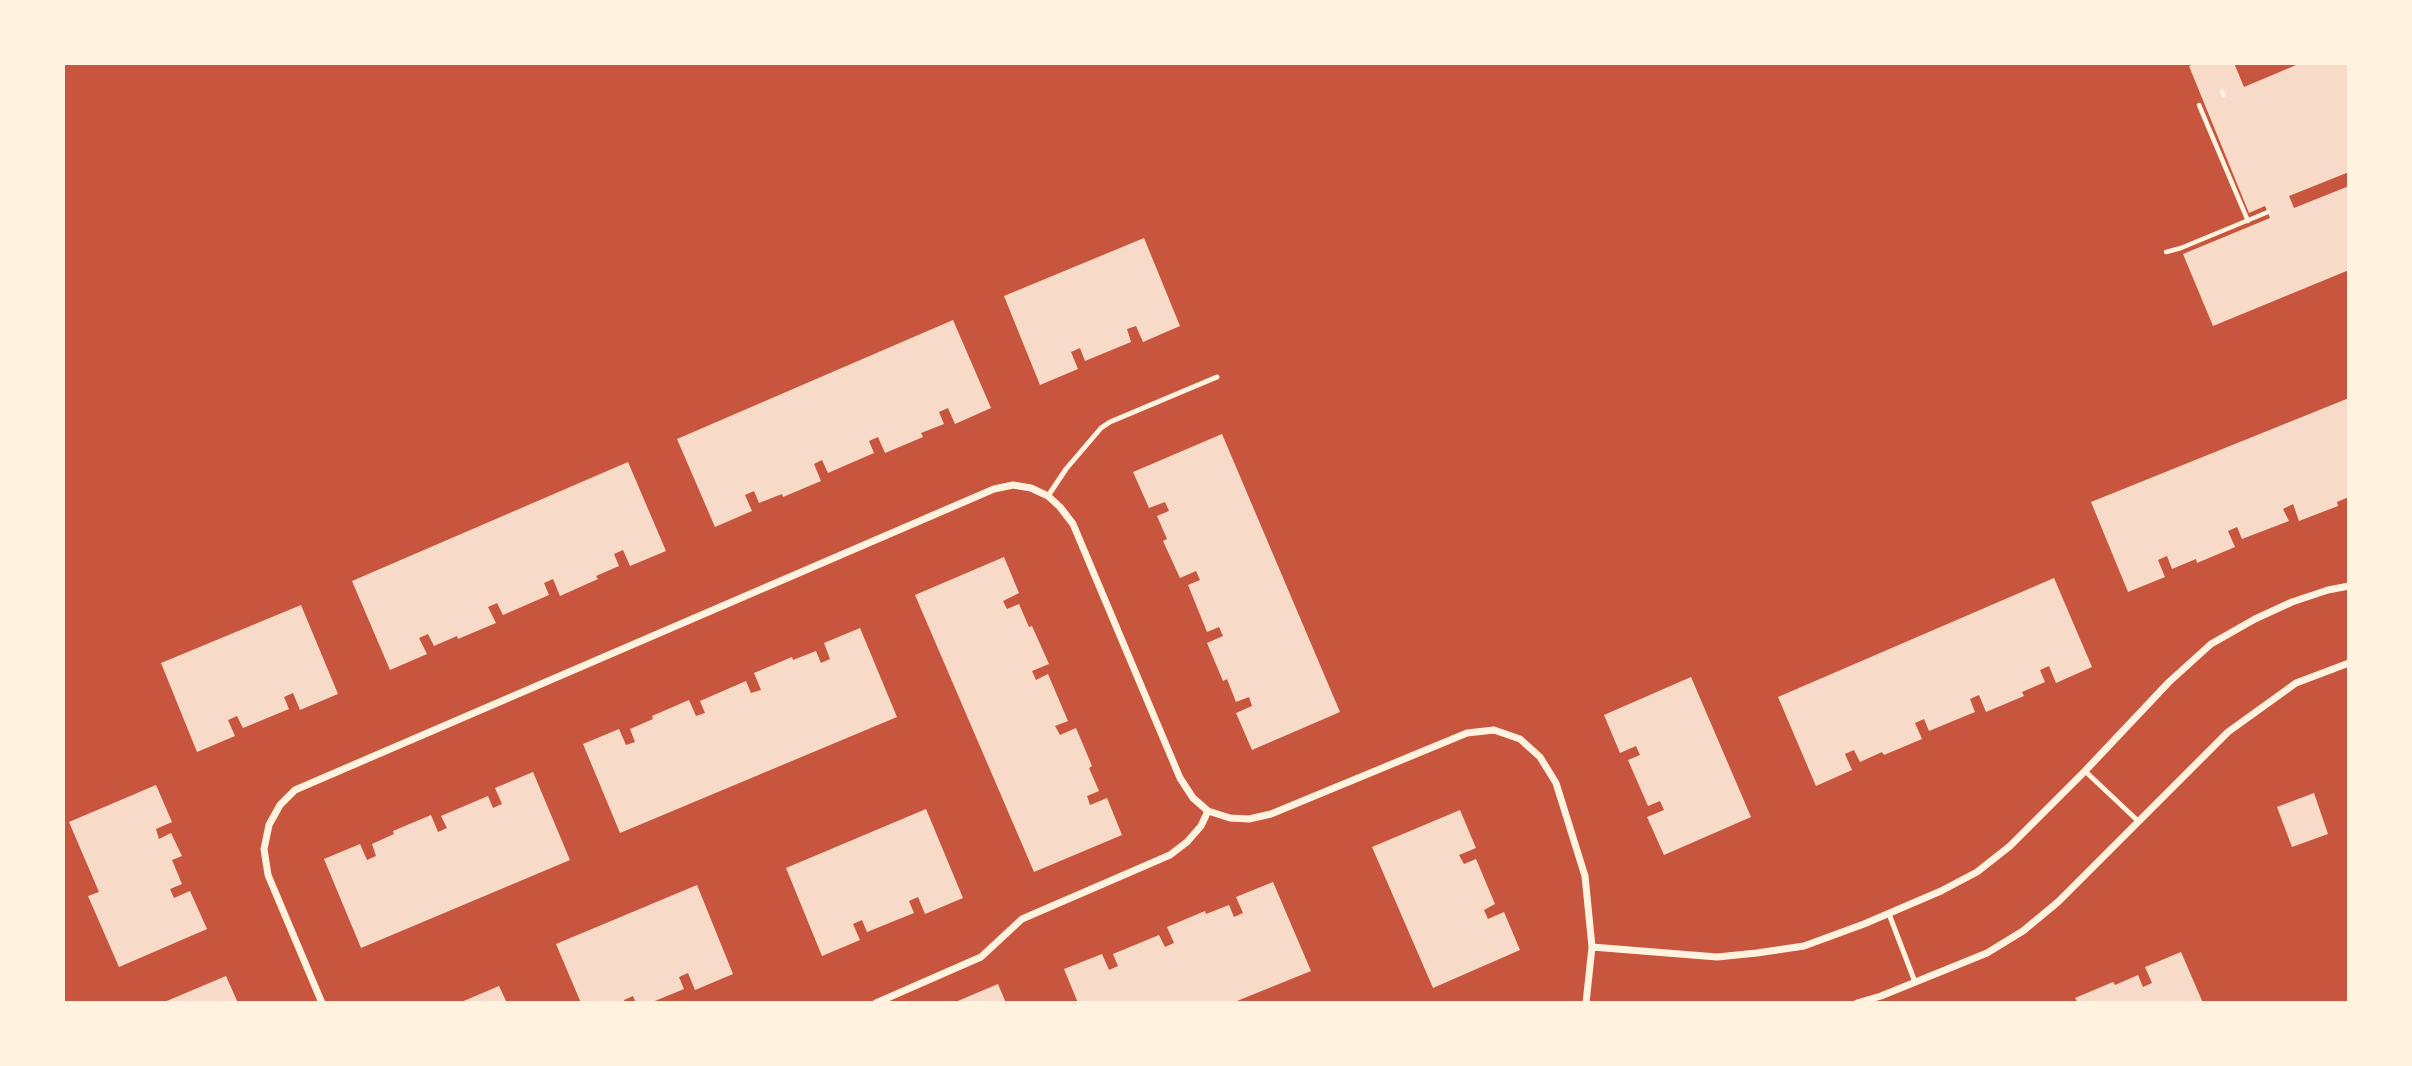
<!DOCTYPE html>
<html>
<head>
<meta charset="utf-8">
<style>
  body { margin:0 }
  #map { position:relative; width:2412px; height:1066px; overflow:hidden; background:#c8553d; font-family:Roboto,sans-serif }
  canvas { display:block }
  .frame { position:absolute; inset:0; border:65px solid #fff3e0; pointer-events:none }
</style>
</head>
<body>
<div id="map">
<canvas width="2412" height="1066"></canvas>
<div class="frame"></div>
</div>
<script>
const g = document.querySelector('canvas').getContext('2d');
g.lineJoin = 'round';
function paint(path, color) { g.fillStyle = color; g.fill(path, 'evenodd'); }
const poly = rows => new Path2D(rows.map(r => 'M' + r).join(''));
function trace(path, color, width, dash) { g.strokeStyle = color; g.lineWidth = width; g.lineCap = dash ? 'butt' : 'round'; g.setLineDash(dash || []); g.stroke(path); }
const building = poly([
  [2197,63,2234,63,2244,87,2301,63,2349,63,2349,172,2289,196,2294,208,2349,186,2349,270,2213,326,2183,254,2270,218,2265,206,2249,213,2189,66],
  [1144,238,1180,326,1143,342,1136,326,1127,329,1131,342,1085,361,1080,348,1071,352,1078,369,1040,385,1004,296],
  [953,320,991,408,955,424,948,408,939,412,944,424,921,433,923,437,885,453,878,437,869,441,874,453,828,473,822,460,814,464,821,481,783,497,782,494,759,503,754,491,745,495,752,511,715,527,677,439],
  [2349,398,2349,497,2337,502,2338,506,2299,521,2293,504,2283,509,2289,521,2242,539,2237,527,2228,531,2235,547,2197,563,2196,559,2172,569,2167,556,2158,560,2165,577,2128,592,2091,502],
  [1222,434,1340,712,1252,750,1236,713,1252,706,1249,697,1236,702,1227,679,1223,681,1207,643,1223,636,1219,627,1207,632,1188,585,1200,580,1196,571,1180,578,1163,541,1167,539,1157,516,1169,511,1165,502,1149,508,1133,472],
  [628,462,666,551,630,566,623,550,614,554,619,566,596,576,598,579,560,596,553,579,544,583,549,595,503,615,497,603,488,607,496,623,458,639,457,636,434,646,428,634,419,638,427,654,390,670,352,581],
  [1004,557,1019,593,1003,601,1007,609,1019,604,1029,627,1032,626,1049,664,1032,671,1036,680,1048,674,1068,721,1055,726,1060,735,1076,728,1092,766,1089,768,1099,791,1087,796,1090,805,1107,798,1122,835,1034,872,915,595],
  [2054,578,2092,667,2056,683,2049,666,2040,670,2045,682,2022,692,2024,696,1986,712,1979,695,1970,699,1975,712,1929,731,1924,719,1915,723,1922,739,1884,755,1882,752,1860,762,1854,750,1845,754,1852,770,1816,786,1778,697],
  [301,605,338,694,300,710,293,693,284,697,289,709,243,728,237,716,228,720,235,736,197,752,161,663],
  [860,628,897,717,620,833,583,744,619,729,626,745,635,742,630,729,653,719,652,716,689,700,696,716,705,713,700,701,746,681,751,693,761,690,754,673,792,657,793,660,816,651,821,663,830,659,824,643],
  [1691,677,1751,817,1664,855,1647,817,1664,810,1660,801,1648,806,1628,760,1640,755,1636,746,1620,753,1604,715],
  [533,772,570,860,361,948,324,859,360,844,367,860,376,856,372,844,394,834,393,831,431,815,438,832,447,828,441,816,488,796,493,808,502,804,495,788],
  [156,785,172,822,156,829,159,839,171,833,182,856,172,860,182,884,170,889,174,898,190,891,207,929,119,967,88,896,99,892,69,822],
  [2314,793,2328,834,2292,847,2277,807],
  [926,809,963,898,925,914,918,897,909,901,914,913,867,932,862,920,853,924,860,940,822,956,786,868],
  [1460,810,1476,848,1459,855,1464,864,1476,859,1495,904,1484,910,1488,919,1504,912,1520,950,1433,988,1372,847],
  [1273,882,1311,971,1232,1003,1078,1003,1064,969,1102,954,1109,970,1118,966,1113,954,1159,935,1165,947,1174,943,1167,927,1205,911,1206,914,1229,905,1234,917,1243,913,1236,897],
  [697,885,733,974,695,990,688,973,679,977,684,989,650,1003,636,1003,633,996,624,1000,625,1003,581,1003,556,944],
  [2181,952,2203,1003,2078,1003,2075,998,2113,982,2115,985,2138,975,2143,987,2152,983,2145,967],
  [226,976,238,1003,162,1003],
  [998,984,1006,1003,953,1003],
  [499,986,507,1003,459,1003]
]);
const path = poly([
  [2222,91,2224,95],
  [2199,105,2248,221],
  [2166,252,2181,248,2268,212]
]);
const service = poly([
  [1048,496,1066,469,1101,428,1110,422,1217,377],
  [2085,771,2138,821],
  [1889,914,1915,982]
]);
const minor = poly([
  [1592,947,1717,957,1757,953,1804,946,1864,924,1941,891,1977,872,2010,846,2085,771,2169,682,2211,644,2255,619,2292,602,2328,590,2349,586],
  [322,1003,268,875,264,849,269,825,280,805,295,790,994,489,1013,485,1031,488,1048,496,1060,507,1073,524,1180,778,1193,798,1208,811,1230,818,1249,819,1271,814,1467,733,1494,730,1520,739,1540,757,1556,783,1585,876,1592,947,1586,1003],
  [876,1003,981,957,1022,919,1170,855,1187,842,1201,826,1208,811],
  [1857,1003,1881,996,1987,953,2023,931,2058,902,2228,732,2296,683,2349,663]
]);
paint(building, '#f7dbc8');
trace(path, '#fff3e0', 4.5);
trace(service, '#fff3e0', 5);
trace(minor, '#fff3e0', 7);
</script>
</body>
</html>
